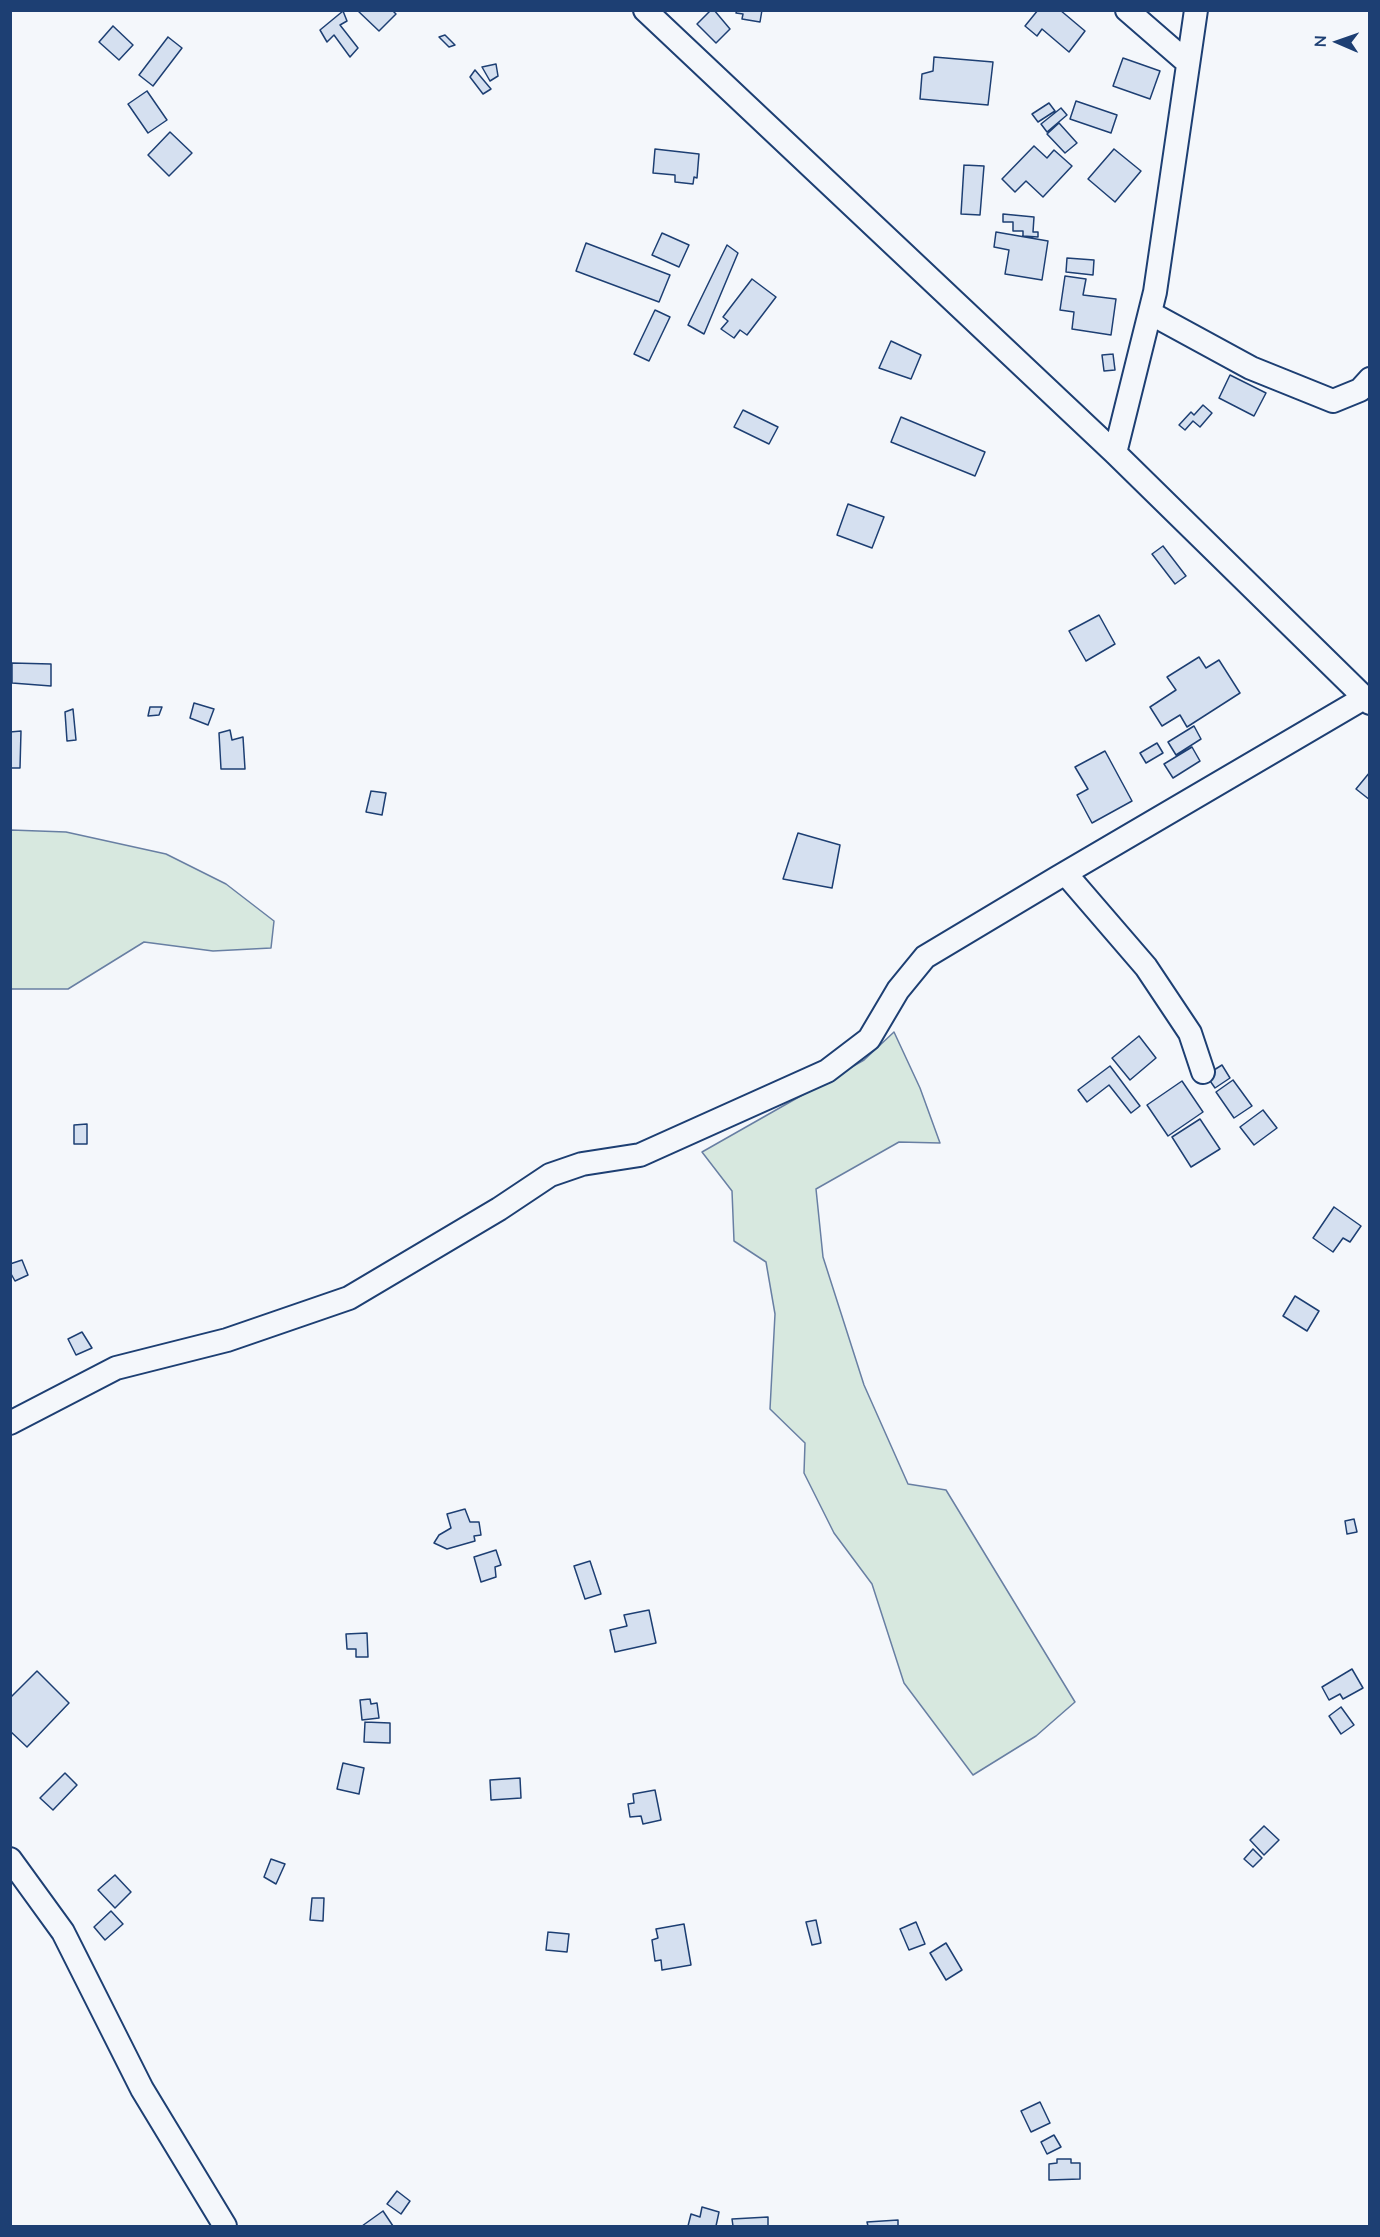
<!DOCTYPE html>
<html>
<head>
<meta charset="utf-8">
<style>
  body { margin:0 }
  #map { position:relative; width:1380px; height:2237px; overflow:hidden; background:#f4f7fb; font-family:Mulish,sans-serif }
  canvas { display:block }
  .frame { position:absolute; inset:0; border:12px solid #1d3f73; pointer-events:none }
  .north { position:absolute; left:1308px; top:12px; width:60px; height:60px; -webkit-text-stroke:4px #f4f7fb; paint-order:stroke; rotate:272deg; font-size:16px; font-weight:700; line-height:24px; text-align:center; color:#1d3f73 }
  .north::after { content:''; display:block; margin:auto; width:21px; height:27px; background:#1d3f73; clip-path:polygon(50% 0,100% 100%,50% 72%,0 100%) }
</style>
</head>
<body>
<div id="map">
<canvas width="1380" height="2237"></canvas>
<div class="frame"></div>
<div class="north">N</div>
</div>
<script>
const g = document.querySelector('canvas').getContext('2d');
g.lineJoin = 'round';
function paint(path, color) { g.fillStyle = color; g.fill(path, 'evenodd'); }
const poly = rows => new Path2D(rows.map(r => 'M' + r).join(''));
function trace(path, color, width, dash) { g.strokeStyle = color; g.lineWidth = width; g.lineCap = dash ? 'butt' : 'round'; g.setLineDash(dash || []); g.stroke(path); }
const green = poly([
  [11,830,66,832,166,854,226,884,274,921,271,948,213,951,144,942,68,989,11,989,11,830],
  [894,1032,920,1088,940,1143,899,1142,816,1189,823,1257,864,1385,908,1484,946,1490,1075,1702,1036,1736,973,1775,904,1683,872,1584,834,1533,804,1473,805,1443,770,1409,775,1314,766,1262,734,1241,732,1191,702,1152,864,1060,894,1032]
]);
const building = poly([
  [357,10,392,10,396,14,379,31,357,10],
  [711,10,714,10,730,29,716,43,697,24,711,10],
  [737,10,762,10,760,22,742,19,743,14,736,13,737,10],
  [1038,10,1060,10,1085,31,1069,52,1042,29,1037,36,1025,26,1038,10],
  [343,11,347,21,340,25,358,48,350,57,334,35,327,42,320,30,343,11],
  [113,26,133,45,119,60,99,42,113,26],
  [445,35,455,45,449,47,439,37,445,35],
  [168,37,182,48,153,86,139,75,168,37],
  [934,57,993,62,988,105,920,99,922,74,933,71,934,57],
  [1123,58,1160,71,1150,99,1113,86,1123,58],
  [496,64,498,76,490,81,482,67,496,64],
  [475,70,491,89,483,94,470,77,475,70],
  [147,91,167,120,148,133,128,104,147,91],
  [1076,101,1117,115,1111,133,1070,119,1076,101],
  [1049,103,1055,111,1038,122,1032,114,1049,103],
  [1061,108,1067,115,1047,132,1041,124,1061,108],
  [1059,123,1077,143,1065,153,1047,134,1059,123],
  [170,132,192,153,169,176,148,155,170,132],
  [1034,146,1047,158,1054,150,1072,166,1043,197,1026,181,1015,192,1002,179,1034,146],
  [655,149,699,154,697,178,694,177,693,184,675,182,675,175,653,173,655,149],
  [1114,149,1141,171,1115,202,1088,179,1114,149],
  [964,165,984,166,980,215,961,214,964,165],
  [1003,214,1034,217,1033,232,1038,232,1038,237,1023,236,1023,231,1013,231,1013,222,1003,222,1003,214],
  [996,232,1048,241,1042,280,1005,274,1009,250,994,247,996,232],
  [662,233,689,245,679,267,652,255,662,233],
  [586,243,670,275,659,302,576,271,586,243],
  [727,245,738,253,704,334,688,325,727,245],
  [1067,258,1094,260,1093,275,1066,272,1067,258],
  [1065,276,1086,279,1083,295,1116,299,1111,335,1072,329,1074,312,1060,310,1065,276],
  [752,279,776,297,747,335,740,330,734,338,721,329,728,321,723,317,752,279],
  [655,310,670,317,649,361,634,354,655,310],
  [891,341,921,355,911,379,879,368,891,341],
  [1113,354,1115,370,1104,371,1102,355,1113,354],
  [1230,375,1266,393,1254,416,1219,398,1230,375],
  [1203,405,1212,413,1200,427,1193,421,1185,430,1179,425,1191,412,1194,415,1203,405],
  [743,410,778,427,769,444,734,427,743,410],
  [901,417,985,452,975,476,891,442,901,417],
  [848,504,884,517,872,548,837,535,848,504],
  [1163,546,1186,576,1175,584,1152,554,1163,546],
  [1099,615,1115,644,1086,661,1069,631,1099,615],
  [1199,657,1206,668,1219,660,1240,693,1187,727,1180,715,1162,726,1150,707,1176,690,1167,677,1199,657],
  [12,663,51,664,51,686,12,683,12,663],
  [194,703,214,709,208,725,190,718,194,703],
  [150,707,162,707,159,715,148,716,150,707],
  [73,709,76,740,67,741,65,712,73,709],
  [1194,726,1201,739,1176,755,1168,742,1194,726],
  [230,730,232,740,243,737,245,769,221,769,219,733,230,730],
  [21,731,20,768,10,768,10,732,21,731],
  [1157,743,1163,753,1146,763,1140,753,1157,743],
  [1192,747,1200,761,1173,778,1164,764,1192,747],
  [1105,751,1132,801,1092,823,1077,795,1088,789,1075,767,1105,751],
  [1370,772,1370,800,1356,789,1370,772],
  [371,791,386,793,382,815,366,812,371,791],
  [798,833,840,845,832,888,783,879,798,833],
  [1139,1036,1156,1058,1130,1080,1112,1058,1139,1036],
  [1222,1065,1230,1078,1215,1088,1206,1075,1222,1065],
  [1110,1066,1140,1106,1131,1113,1109,1085,1087,1102,1078,1090,1110,1066],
  [1233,1080,1252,1106,1234,1118,1216,1092,1233,1080],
  [1182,1081,1203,1112,1168,1136,1147,1105,1182,1081],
  [1263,1110,1277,1128,1254,1145,1240,1127,1263,1110],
  [1200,1119,1220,1149,1191,1167,1172,1137,1200,1119],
  [87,1124,87,1144,74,1144,74,1125,87,1124],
  [1334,1207,1361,1226,1350,1242,1343,1238,1333,1252,1313,1238,1334,1207],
  [22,1260,28,1275,15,1281,10,1272,10,1264,22,1260],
  [1295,1296,1319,1311,1307,1331,1283,1316,1295,1296],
  [82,1332,92,1348,76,1355,68,1339,82,1332],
  [465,1509,470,1522,479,1522,481,1535,474,1536,475,1541,447,1549,434,1543,439,1535,451,1528,447,1514,465,1509],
  [1354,1519,1357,1532,1347,1534,1345,1521,1354,1519],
  [496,1550,501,1565,495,1567,496,1577,481,1582,474,1557,496,1550],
  [590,1561,601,1594,585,1599,574,1566,590,1561],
  [649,1610,656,1643,615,1652,610,1630,627,1626,624,1615,649,1610],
  [367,1633,368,1657,356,1657,356,1649,347,1649,346,1634,367,1633],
  [1352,1669,1363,1688,1343,1699,1340,1694,1329,1700,1322,1687,1352,1669],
  [37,1671,69,1703,27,1747,10,1731,10,1698,37,1671],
  [370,1699,371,1704,377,1703,379,1718,362,1720,360,1700,370,1699],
  [1341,1707,1354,1725,1341,1734,1329,1716,1341,1707],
  [365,1722,390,1723,390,1743,364,1742,365,1722],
  [343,1763,364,1768,359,1794,337,1789,343,1763],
  [65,1773,77,1785,53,1810,40,1798,65,1773],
  [520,1778,521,1798,491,1800,490,1780,520,1778],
  [655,1790,661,1820,643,1824,641,1816,630,1817,628,1804,634,1803,633,1794,655,1790],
  [1264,1826,1279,1840,1264,1855,1250,1840,1264,1826],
  [1253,1849,1262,1858,1253,1867,1244,1859,1253,1849],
  [271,1859,285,1864,276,1884,264,1877,271,1859],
  [115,1875,131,1892,115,1908,98,1890,115,1875],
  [312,1898,324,1898,323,1921,310,1920,312,1898],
  [111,1911,123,1924,105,1940,94,1927,111,1911],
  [816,1920,821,1943,812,1945,806,1922,816,1920],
  [916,1922,925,1944,909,1950,900,1929,916,1922],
  [684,1924,691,1965,662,1970,661,1960,655,1961,652,1940,658,1938,656,1929,684,1924],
  [548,1932,569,1934,567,1952,546,1950,548,1932],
  [946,1943,962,1970,946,1980,930,1953,946,1943],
  [1040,2102,1050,2123,1031,2132,1021,2111,1040,2102],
  [1054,2135,1061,2147,1047,2154,1041,2142,1054,2135],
  [1057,2159,1071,2159,1071,2163,1080,2163,1080,2179,1049,2180,1049,2164,1057,2163,1057,2159],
  [397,2191,410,2201,401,2214,387,2204,397,2191],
  [702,2207,719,2212,716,2226,688,2226,691,2214,700,2217,702,2207],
  [383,2211,393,2226,362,2226,383,2211],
  [768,2217,768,2226,733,2226,732,2219,768,2217],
  [898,2220,898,2226,868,2226,867,2222,898,2220]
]);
const minor = poly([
  [645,10,1115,453,1370,703],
  [1127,10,1188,63],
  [1150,313,1251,368,1333,401,1360,390,1370,379],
  [1115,453,1155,292,1196,10],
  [1065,873,1146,967,1190,1033,1203,1072],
  [10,1423,116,1368,227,1340,349,1298,499,1209,550,1175,582,1164,640,1155,827,1071,869,1039,898,990,925,957,1057,878,1364,698],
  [10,1859,63,1932,142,2089,225,2226]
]);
paint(green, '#d7e8df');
trace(green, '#687fa3', 1.5);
paint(building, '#d5e0f0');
trace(building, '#1d3f73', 1.5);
trace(minor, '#1d3f73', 26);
trace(minor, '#f4f7fb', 22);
</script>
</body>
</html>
